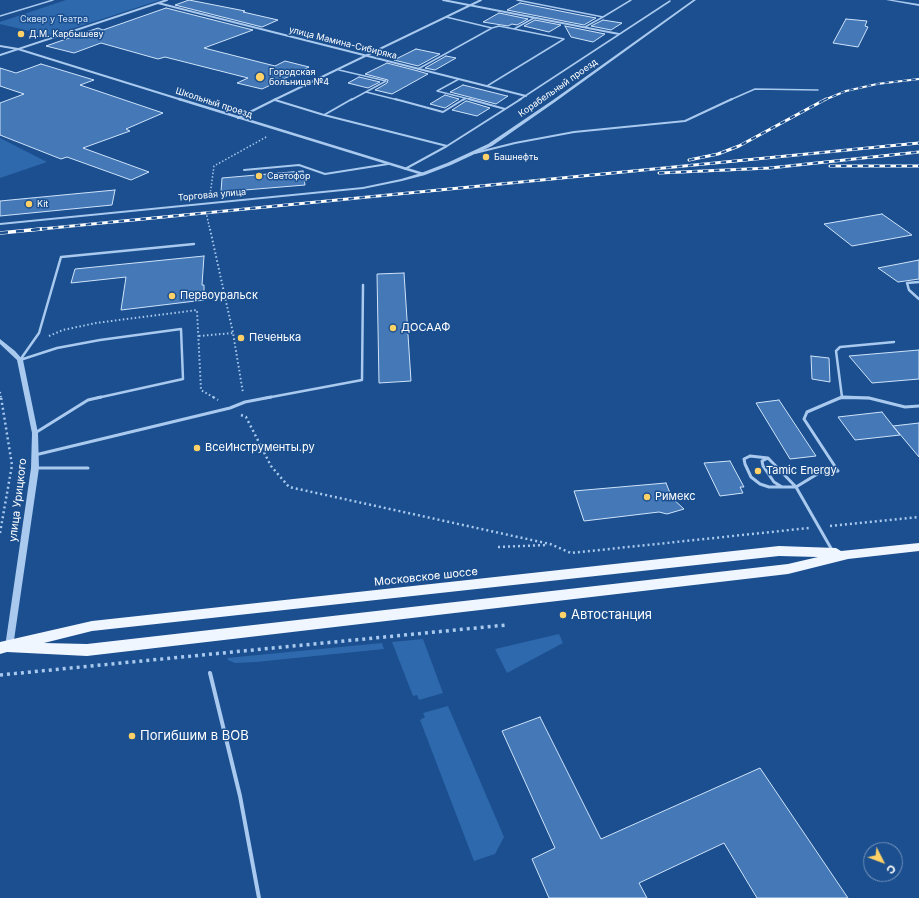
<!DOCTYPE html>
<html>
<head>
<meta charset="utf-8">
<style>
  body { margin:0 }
  #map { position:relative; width:919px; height:898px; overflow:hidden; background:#1b4f8f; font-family:Inter,sans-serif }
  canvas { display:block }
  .north { position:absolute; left:863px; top:842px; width:40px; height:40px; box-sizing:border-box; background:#1b4f8f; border:1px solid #7695bc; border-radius:50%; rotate:132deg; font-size:11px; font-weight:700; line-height:16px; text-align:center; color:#fff }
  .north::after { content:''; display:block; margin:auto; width:14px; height:18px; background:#ffd166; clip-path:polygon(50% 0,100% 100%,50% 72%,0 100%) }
</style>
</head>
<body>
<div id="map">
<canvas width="919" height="898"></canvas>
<div class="north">С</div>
</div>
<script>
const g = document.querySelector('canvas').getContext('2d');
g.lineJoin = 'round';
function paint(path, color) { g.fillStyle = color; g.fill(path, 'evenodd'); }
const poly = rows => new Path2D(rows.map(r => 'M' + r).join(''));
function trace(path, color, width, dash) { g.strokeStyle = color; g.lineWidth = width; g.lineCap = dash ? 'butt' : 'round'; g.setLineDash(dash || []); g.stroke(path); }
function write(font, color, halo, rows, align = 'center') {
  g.font = font + ' Inter,sans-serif'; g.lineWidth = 3; g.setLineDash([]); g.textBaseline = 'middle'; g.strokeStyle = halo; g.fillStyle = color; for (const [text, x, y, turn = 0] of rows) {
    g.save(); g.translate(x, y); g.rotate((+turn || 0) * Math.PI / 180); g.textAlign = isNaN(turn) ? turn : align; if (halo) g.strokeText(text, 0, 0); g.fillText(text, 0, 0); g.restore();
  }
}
const green = poly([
  [66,0,160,0,50,36,0,24,0,22],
  [0,138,47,162,0,178],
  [559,634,563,643,507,673,495,649],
  [423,639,443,693,419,700,417,695,413,696,392,642],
  [382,643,384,649,256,662,235,663,228,660,227,658],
  [448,706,504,837,495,854,474,861,420,720,425,717,423,713]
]);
const building = poly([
  [189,0,245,11,243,12,278,20,262,27,175,5,189,0],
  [520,3,580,15,596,18,584,25,507,10,520,3],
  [166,8,253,30,204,48,275,66,285,61,309,67,262,89,237,83,248,78,165,57,158,59,101,43,74,53,46,46,98,28,103,30,166,8],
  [499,13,528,19,517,25,512,24,508,26,483,22,499,13],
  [846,19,867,21,865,26,868,27,858,47,833,43,846,19],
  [535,20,561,25,549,32,524,26,535,20],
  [603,20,622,23,611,30,591,26,603,20],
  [565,26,605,34,593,42,571,37,565,26],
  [416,49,440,54,418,66,394,60,416,49],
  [446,56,456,58,435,70,425,68,446,56],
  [387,63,418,71,428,74,392,94,375,90,387,83,388,80,365,74,387,63],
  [41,64,94,80,80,85,163,113,126,129,130,131,83,148,149,172,131,180,67,157,61,159,0,135,0,103,24,94,0,86,0,68,16,73,41,64],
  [359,77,380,82,368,88,348,83,359,77],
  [463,85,507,96,508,96,496,104,450,92,463,85],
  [445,95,459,99,445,108,430,104,445,95],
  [466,101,467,101,490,108,477,116,452,110,466,101],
  [303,171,305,185,221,192,222,178,303,171],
  [115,190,112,205,0,216,0,201,115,190],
  [882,214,912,235,852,246,824,224,882,214],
  [204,256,202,285,204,285,204,300,121,310,126,277,71,283,75,269,204,256],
  [919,260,919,279,898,282,878,268,919,260],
  [404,273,411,381,379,383,377,274,404,273],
  [919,350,919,379,872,383,849,356,919,350],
  [811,356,829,358,830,382,812,379,811,356],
  [779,400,816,456,790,459,756,403,779,400],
  [882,412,900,435,855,440,838,417,882,412],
  [919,423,919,457,893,426,919,423],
  [730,461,744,487,740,487,743,493,720,496,704,463,730,461],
  [666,483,672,498,684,509,667,514,659,512,584,521,574,491,666,483],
  [540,717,601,839,760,768,848,898,757,898,724,843,639,883,647,898,549,898,532,859,555,848,502,731,540,717]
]);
const pathFar3 = poly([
  [210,195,214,166,268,136],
  [206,212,210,230]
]);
const pathFar2 = poly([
  [210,229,233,333,243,393],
  [49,336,63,330,96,323,197,310,201,390,215,398],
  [199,336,233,333],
  [0,392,1,398]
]);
const pathFar1 = poly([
  [213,397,218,400],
  [241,415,246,417,271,466,289,487,550,544,571,553,809,528],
  [830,526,919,517],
  [0,533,12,465,1,397],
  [498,547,546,545]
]);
const path = poly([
  [0,675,506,625]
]);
const serviceFar4 = poly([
  [517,0,603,17,631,0],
  [0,16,53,0],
  [446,17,492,28],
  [585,27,603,17],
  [514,29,534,18],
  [418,69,492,28,499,26,564,39,487,86],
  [339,70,386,81,351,100],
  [459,79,437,91,473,100],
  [366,92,398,100],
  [463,100,465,99],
  [519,100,670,1],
  [730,100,755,89,818,90]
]);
const serviceFar3 = poly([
  [395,99,443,112,464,99],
  [469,99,505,109],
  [275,100,324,115,447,146],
  [324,115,352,99],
  [475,153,515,143,574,132,685,121,732,99],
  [405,169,447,146,521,99],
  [244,170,299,165,325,174,388,164]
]);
const serviceFar2 = poly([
  [919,282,907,283,909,290,919,299],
  [20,360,57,348,100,340,181,329,183,379,97,398],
  [20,360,39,333,61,257,194,244],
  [842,397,836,351,840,347,894,342],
  [266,398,362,380,363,285],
  [840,398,869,398]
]);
const serviceFar1 = poly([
  [843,397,869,398,905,407,919,406],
  [35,433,88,400,101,397],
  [35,455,230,408,245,402,271,397],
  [750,456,768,458,796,487,769,487,760,484,751,477,745,464,744,459,750,456],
  [768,458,762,461,763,466,774,482,782,487],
  [35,468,88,468],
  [832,550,796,487,819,473,838,471,804,419,807,412,842,397]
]);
const service = poly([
  [210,673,240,796,259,898]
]);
const minorFar1 = poly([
  [443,0,619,34],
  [158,3,526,96],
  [0,46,18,49,182,100],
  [0,55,167,0],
  [274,100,481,0]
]);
const minor = poly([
  [179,99,423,174],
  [238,118,276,99]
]);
const tertiary = poly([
  [693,0,696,0,555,102,492,146,451,165,425,175,402,181,363,189,0,225,0,223,363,187,401,179,421,173,447,163,488,144,553,100,693,0],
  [886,0,893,0,919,4,919,6,886,0],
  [0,339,15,351,23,360,38,433,39,468,13,647,12,650,9,651,6,650,5,647,31,468,32,433,17,360,0,344,0,339]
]);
const primary = poly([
  [919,543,919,551,848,559,788,574,87,656,7,652,0,654,0,642,92,621,779,546,836,548,841,551,919,543],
  [779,556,818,557,788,564,87,644,44,643,92,631,779,556]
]);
const railFar2 = poly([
  [824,100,846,91,877,84,919,79]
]);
const railFar1 = poly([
  [689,160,718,154,739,146,826,99],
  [830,166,919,166],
  [659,173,770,168,919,152],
  [31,230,919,143]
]);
const rail = poly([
  [0,233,41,229]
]);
const markers = [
  [21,34,4,"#ffd166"],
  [260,77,5,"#ffd166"],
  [486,157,4,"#ffd166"],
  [259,176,4,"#ffd166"],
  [29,204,4,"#ffd166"],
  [172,296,4,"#ffd166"],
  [393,328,4,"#ffd166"],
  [241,338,4,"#ffd166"],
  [197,448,4,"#ffd166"],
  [758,471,4,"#ffd166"],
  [647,497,4,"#ffd166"],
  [563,615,4,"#ffd166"],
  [132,736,4,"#ffd166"]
];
const farParknames = [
  ["Сквер у Театра",54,19]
];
const farPoinames = [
  ["Д.М. Карбышеву",29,34],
  ["Городская",269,72],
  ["больница №4",269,82],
  ["Башнефть",494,157],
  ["Светофор",267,176],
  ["Kit",37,204]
];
const farStreetnames = [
  ["улица Мамина-Сибиряка",343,43,14],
  ["Корабельный проезд",558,88,-35],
  ["Школьный проезд",214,103,18],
  ["Торговая улица",212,195,-5]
];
const poiNames = [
  ["Первоуральск",180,296],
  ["ДОСААФ",401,328],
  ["Печенька",249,338],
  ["ВсеИнструменты.ру",205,448],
  ["Tamic Energy",766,471],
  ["Римекс",655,497]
];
const streetNames = [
  ["улица Урицкого",18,500,-83],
  ["Московское шоссе",426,577,-6]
];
const nearPoinames = [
  ["Автостанция",571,615],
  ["Погибшим в ВОВ",140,736]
];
paint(green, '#2e69ad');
paint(building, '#4478b7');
trace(building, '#cfe3fa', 1);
trace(pathFar3, '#a9c9ee', 1.5, [1.5, 2]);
trace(pathFar2, '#a9c9ee', 2, [1.5, 2.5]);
trace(pathFar1, '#a9c9ee', 2.5, [2, 3]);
trace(path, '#a9c9ee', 3.5, [3, 4]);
trace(serviceFar4, '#a9c9ee', 1.5);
trace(serviceFar3, '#a9c9ee', 2);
trace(serviceFar2, '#a9c9ee', 2.5);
trace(serviceFar1, '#a9c9ee', 3);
trace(service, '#a9c9ee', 4);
trace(minorFar1, '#a9c9ee', 2);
trace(minor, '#a9c9ee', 2.5);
paint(tertiary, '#a9c9ee');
paint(primary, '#f0f6ff');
trace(railFar2, '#fff', 2);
trace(railFar1, '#fff', 3);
trace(rail, '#fff', 3.5);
trace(railFar2, '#1b4f8f', 1.5, [4.5]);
trace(railFar1, '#1b4f8f', 2, [5.5]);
trace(rail, '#1b4f8f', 2.5, [8]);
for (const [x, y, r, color] of markers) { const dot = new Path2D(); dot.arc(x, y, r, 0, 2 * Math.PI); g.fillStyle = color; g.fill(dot); trace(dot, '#1b4f8f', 1.5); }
write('9px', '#cfe3fa', '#1b4f8f', farParknames);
write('9px', '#fff', '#1b4f8f', farPoinames, 'left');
write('9px', '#fff', '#1b4f8f', farStreetnames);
write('11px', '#fff', '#1b4f8f', poiNames, 'left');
write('11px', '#fff', '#1b4f8f', streetNames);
write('13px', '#fff', '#1b4f8f', nearPoinames, 'left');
</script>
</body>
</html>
